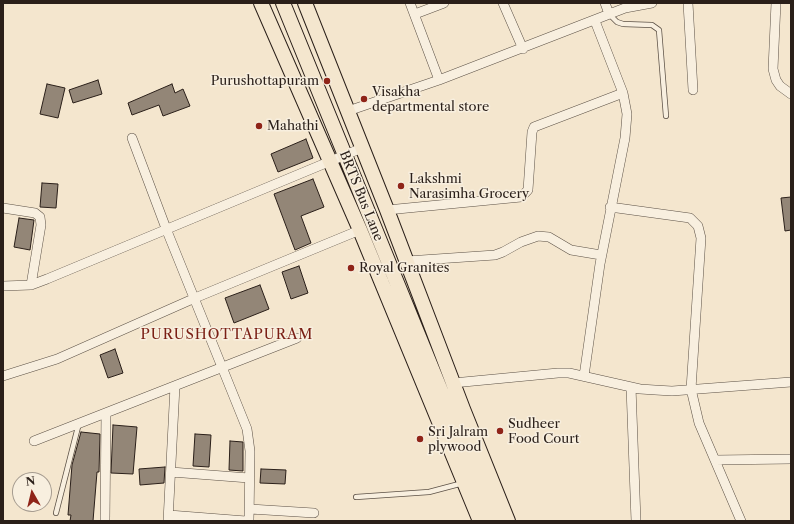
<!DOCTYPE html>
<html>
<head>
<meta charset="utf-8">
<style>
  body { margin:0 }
  #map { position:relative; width:794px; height:524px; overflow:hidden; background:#f4e6ce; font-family:"Libre Caslon Text",serif }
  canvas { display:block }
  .frame { position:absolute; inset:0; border:4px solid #2a1f19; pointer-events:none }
  .north { position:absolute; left:12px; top:472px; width:40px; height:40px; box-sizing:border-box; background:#f8efdf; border:1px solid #a69c90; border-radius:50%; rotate:352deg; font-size:11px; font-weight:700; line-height:16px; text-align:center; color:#2a1f19 }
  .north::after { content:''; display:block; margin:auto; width:14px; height:18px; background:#8f2418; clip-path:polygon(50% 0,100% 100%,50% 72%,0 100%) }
</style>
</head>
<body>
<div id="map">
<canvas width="794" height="524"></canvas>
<div class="frame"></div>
<div class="north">N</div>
</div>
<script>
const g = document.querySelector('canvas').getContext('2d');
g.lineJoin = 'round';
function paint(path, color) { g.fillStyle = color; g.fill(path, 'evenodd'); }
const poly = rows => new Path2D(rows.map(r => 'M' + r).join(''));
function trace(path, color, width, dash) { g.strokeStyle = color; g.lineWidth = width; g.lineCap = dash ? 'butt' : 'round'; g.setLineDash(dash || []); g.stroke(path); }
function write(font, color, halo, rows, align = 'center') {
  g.font = font + ' "Libre Caslon Text",serif'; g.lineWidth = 3; g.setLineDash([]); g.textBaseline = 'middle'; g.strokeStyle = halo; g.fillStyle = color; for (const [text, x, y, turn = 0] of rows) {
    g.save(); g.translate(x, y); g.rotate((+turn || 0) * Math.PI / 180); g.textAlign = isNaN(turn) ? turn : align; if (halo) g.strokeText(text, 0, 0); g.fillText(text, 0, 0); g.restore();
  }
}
const building = poly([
  [98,80,102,94,73,103,69,90,98,80],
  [47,84,65,88,58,118,40,114,47,84],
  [172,84,175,93,183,89,190,106,163,116,159,105,132,115,128,103,172,84],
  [306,139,313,158,278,172,271,154,306,139],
  [313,179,324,207,301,216,311,243,295,250,274,194,313,179],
  [42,183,58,184,56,208,40,207,42,183],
  [791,197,791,230,785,231,781,198,791,197],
  [19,218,34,220,30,250,14,247,19,218],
  [299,266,308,293,291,299,282,272,299,266],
  [260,285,269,309,234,323,225,298,260,285],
  [115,349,123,373,108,378,100,355,115,349],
  [113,425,137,427,133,474,111,473,113,425],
  [81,432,100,434,99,472,97,472,93,521,70,521,71,515,68,515,72,465,81,432],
  [195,434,211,435,209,467,193,466,195,434],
  [230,441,243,442,243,471,229,470,230,441],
  [165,467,164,483,140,485,139,469,165,467],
  [261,469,286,470,285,484,260,483,261,469]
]);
const lane = poly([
  [609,14,617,22,623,24,652,25,659,30,666,116],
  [356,497,429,492,463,483],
  [56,513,79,423]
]);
const street = poly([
  [410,3,439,80],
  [503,3,523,49],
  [605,3,609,14],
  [688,3,693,90],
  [776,3,773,69,776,80,780,86,791,94],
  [415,14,444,3],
  [348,111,439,80,625,8,652,3],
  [132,138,167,231,247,429,250,451,249,521],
  [610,207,690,218,698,226,701,238,691,389,699,423,741,521],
  [3,208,35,213,40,217,41,225,31,285],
  [387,210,521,197,528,190,532,132,534,127,623,93],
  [407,261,495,255,503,252,521,242,538,236,549,237,571,250,601,255],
  [3,286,31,285,47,279,362,148],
  [3,376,57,359,195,298,360,230],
  [584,376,600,264,625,138,627,114,623,93,595,21],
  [453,383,558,373,569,373,640,389,655,390,672,391,791,382],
  [631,387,636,521],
  [34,441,297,338],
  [715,460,791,459],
  [171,472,249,478],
  [250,509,314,513],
  [169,515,246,521],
  [105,521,106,413],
  [168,521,175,386]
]);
const primary = poly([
  [261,3,360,230,480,521],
  [283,3,494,521],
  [305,3,387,210,463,409,508,521]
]);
const markers = [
  [327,81,4,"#8f2418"],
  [364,99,4,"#8f2418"],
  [259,126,4,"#8f2418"],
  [401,186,4,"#8f2418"],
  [351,268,4,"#8f2418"],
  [500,431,4,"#8f2418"],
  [420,439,4,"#8f2418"]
];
const poiNames = [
  ["Purushottapuram",319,81,"right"],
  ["Visakha",372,92],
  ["departmental store",372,107],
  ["Mahathi",267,126],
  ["Lakshmi",409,179],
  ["Narasimha Grocery",409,194],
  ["Royal Granites",359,268],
  ["Sudheer",508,424],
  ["Food Court",508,439],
  ["Sri Jalram",428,432],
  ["plywood",428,447]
];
const streetNames = [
  ["BRTS Bus Lane",361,196,68]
];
const neighbourhoodNames = [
  ["PURUSHOTTAPURAM",227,335]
];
paint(building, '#938677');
trace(building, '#2a1f19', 1);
trace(lane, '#5c5146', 6);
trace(street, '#5c5146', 10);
trace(primary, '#2a1f19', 16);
trace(lane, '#f8efdf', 4.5);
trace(street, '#f8efdf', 9);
trace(primary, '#f4e6ce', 14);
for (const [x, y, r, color] of markers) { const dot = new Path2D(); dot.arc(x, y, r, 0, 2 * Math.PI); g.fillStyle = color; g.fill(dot); trace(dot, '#f8efdf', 1.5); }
write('13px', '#2a1f19', '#f8efdf', poiNames, 'left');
write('13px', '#2a1f19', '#f8efdf', streetNames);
g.letterSpacing = '1px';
write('14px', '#7a1f14', '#f8efdf', neighbourhoodNames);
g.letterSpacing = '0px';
</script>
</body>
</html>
